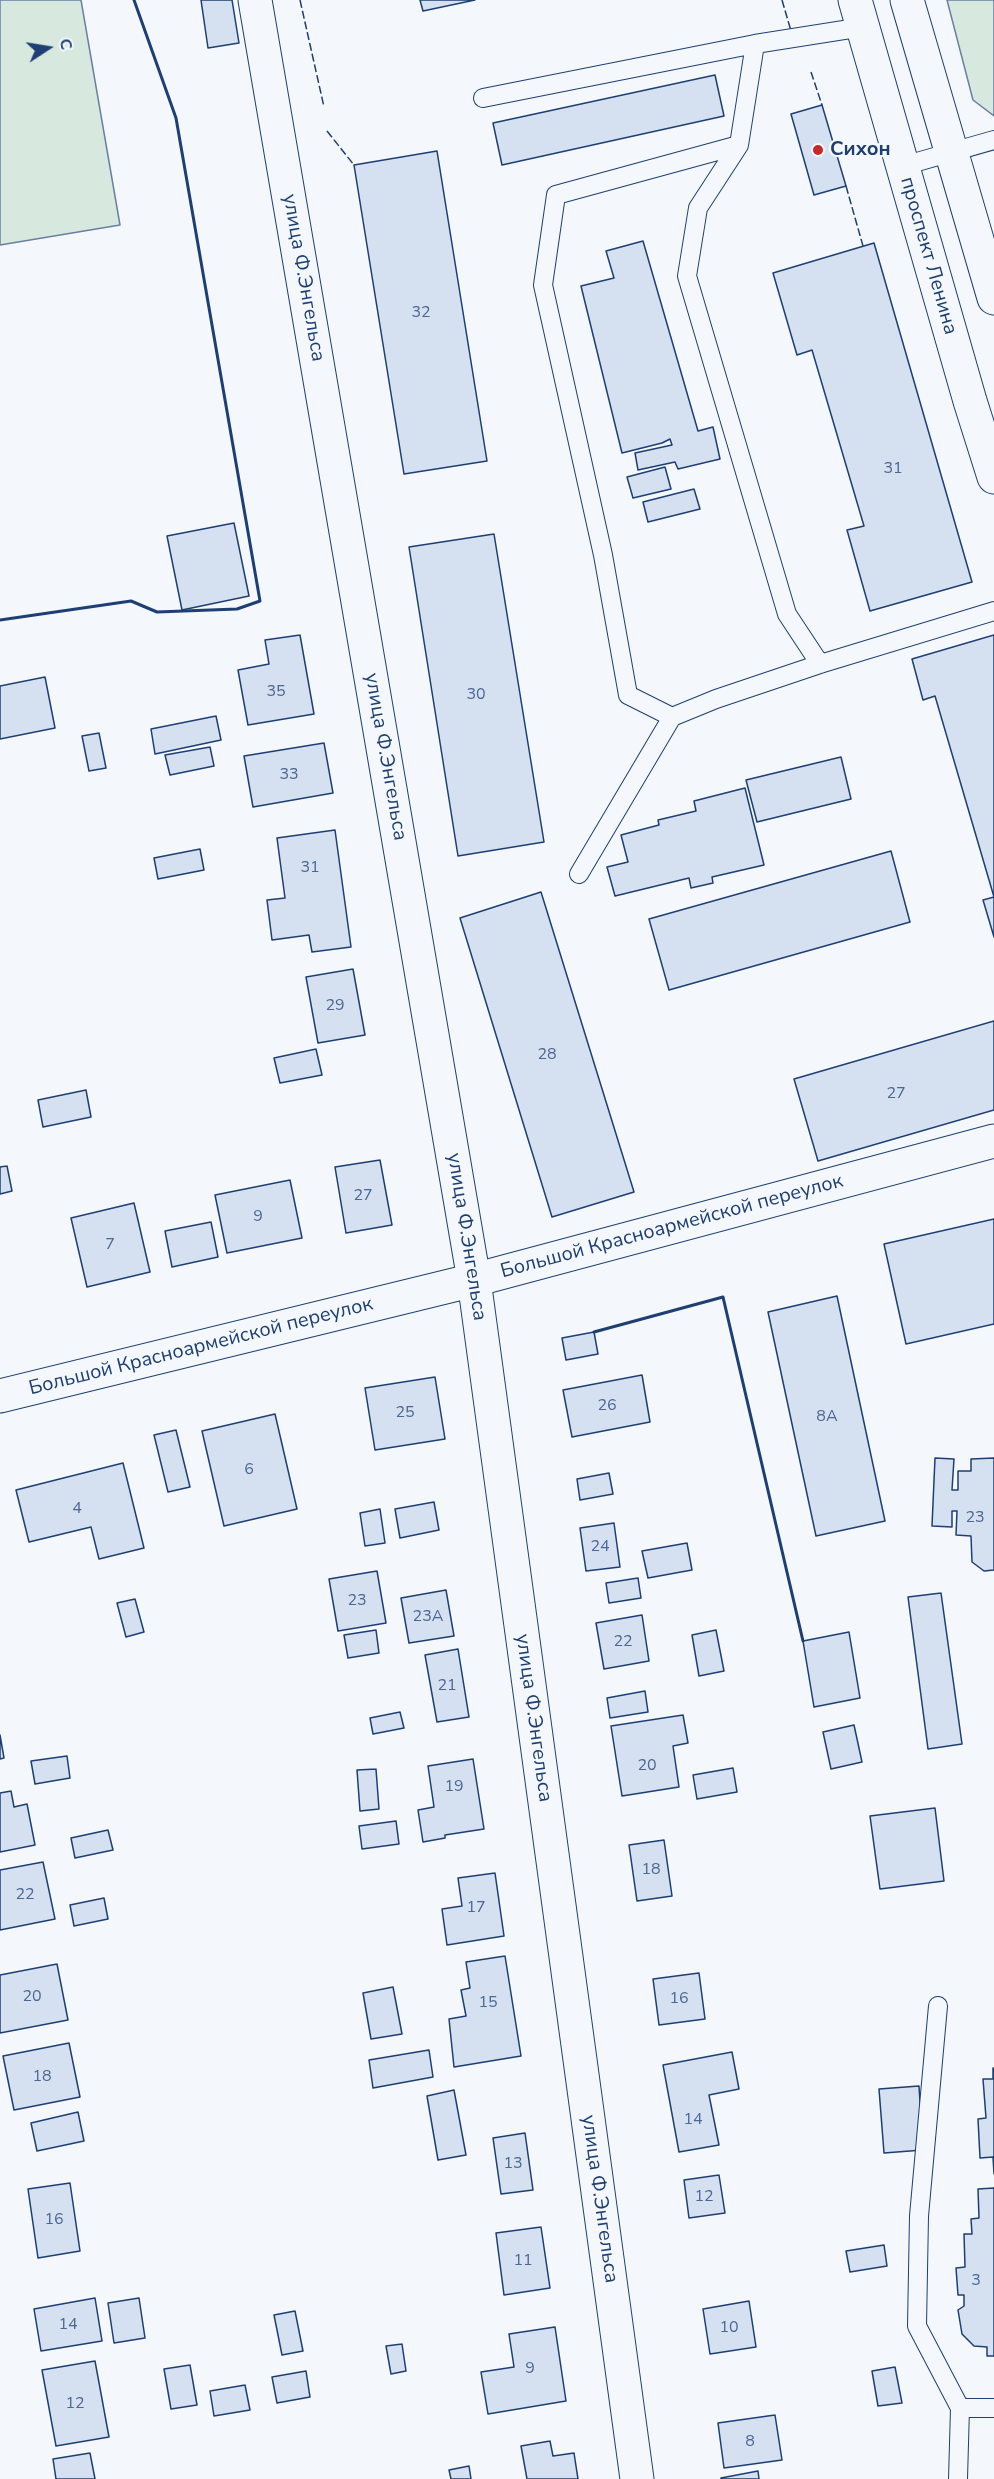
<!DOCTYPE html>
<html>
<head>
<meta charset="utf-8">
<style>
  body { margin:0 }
  #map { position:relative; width:994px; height:2479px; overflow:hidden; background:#f4f7fb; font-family:"Nunito Sans",sans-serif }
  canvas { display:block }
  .north { position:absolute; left:18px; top:18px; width:60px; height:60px; -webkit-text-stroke:4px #f4f7fb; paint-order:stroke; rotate:78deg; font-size:16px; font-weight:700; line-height:24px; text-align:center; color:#1d3f73 }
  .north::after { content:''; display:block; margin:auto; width:21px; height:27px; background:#1d3f73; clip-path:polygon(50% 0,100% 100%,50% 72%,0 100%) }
</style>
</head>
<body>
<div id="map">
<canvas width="994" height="2479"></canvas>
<div class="north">С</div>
</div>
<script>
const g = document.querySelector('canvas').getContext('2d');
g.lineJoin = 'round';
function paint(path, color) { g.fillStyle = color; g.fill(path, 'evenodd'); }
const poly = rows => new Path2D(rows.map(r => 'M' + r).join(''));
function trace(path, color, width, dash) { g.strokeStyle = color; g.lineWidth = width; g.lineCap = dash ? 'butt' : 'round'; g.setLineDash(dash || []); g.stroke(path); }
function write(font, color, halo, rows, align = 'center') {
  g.font = font + ' "Nunito Sans",sans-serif'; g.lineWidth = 4.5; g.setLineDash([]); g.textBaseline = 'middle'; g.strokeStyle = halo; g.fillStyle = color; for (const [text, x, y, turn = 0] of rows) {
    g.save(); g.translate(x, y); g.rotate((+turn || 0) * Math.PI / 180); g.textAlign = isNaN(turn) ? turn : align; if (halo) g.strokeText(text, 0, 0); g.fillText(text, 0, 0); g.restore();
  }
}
const green = poly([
  [0,0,81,0,120,225,0,245,0,0],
  [947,0,994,0,994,116,973,100,947,0]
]);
const building = poly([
  [201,0,232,0,239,43,208,48,201,0],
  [420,0,475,0,423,11,420,0],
  [715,75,724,116,502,165,493,123,715,75],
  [822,105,846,186,814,195,791,114,822,105],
  [437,151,487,461,404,474,354,165,437,151],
  [643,241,698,431,713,427,720,459,678,469,675,462,638,470,635,453,672,445,670,439,662,443,622,453,581,286,614,278,606,251,643,241],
  [874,243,972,582,870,611,847,530,864,526,812,350,797,355,773,273,874,243],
  [665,467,671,489,633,498,627,477,665,467],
  [694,489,700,509,648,522,643,502,694,489],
  [234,523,249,596,182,610,167,536,234,523],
  [494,534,544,842,458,856,409,547,494,534],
  [300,635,314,714,248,725,238,670,269,664,265,640,300,635],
  [994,635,994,937,983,900,994,897,935,696,923,700,912,659,994,635],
  [45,677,55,728,0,739,0,686,45,677],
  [216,716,221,740,155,754,151,729,216,716],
  [99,733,106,768,89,771,82,736,99,733],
  [324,743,333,793,253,807,244,756,324,743],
  [210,747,214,766,170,775,165,755,210,747],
  [841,757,851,799,757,822,746,780,841,757],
  [745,788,764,865,712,877,713,883,691,888,689,878,615,896,607,867,628,862,621,835,659,825,658,820,696,811,694,801,745,788],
  [335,830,351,947,312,952,309,935,272,940,267,900,285,898,277,838,335,830],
  [200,849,204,870,158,879,154,858,200,849],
  [891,851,910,922,669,990,649,919,891,851],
  [541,892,634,1192,552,1217,460,918,541,892],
  [353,969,365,1035,318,1043,306,977,353,969],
  [994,1021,994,1110,818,1161,794,1079,994,1021],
  [316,1049,322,1075,280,1083,274,1058,316,1049],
  [86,1090,91,1117,43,1127,38,1100,86,1090],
  [380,1160,392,1225,346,1233,335,1167,380,1160],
  [7,1166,12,1191,0,1194,0,1167,7,1166],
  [290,1180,302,1238,227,1253,215,1195,290,1180],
  [134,1203,150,1272,87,1287,71,1218,134,1203],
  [994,1219,994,1324,906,1344,884,1244,994,1219],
  [211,1222,218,1257,172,1267,165,1231,211,1222],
  [837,1296,885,1521,816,1536,768,1312,837,1296],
  [594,1332,598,1354,566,1360,562,1338,594,1332],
  [642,1375,650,1422,572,1437,563,1390,642,1375],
  [435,1377,445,1439,375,1450,365,1388,435,1377],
  [275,1414,297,1509,224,1526,202,1431,275,1414],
  [176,1430,190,1487,168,1492,154,1435,176,1430],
  [935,1458,954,1459,952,1490,958,1490,958,1471,971,1471,971,1459,994,1458,994,1570,984,1571,972,1562,971,1536,956,1535,957,1511,952,1511,952,1527,932,1526,935,1458],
  [123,1463,144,1548,99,1559,91,1527,29,1542,16,1490,123,1463],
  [609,1473,613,1494,580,1500,577,1479,609,1473],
  [434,1502,439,1530,400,1538,395,1509,434,1502],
  [380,1509,385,1543,365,1546,360,1513,380,1509],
  [614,1523,620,1567,586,1571,580,1528,614,1523],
  [687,1543,692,1570,648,1578,642,1551,687,1543],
  [377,1571,386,1623,338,1631,329,1579,377,1571],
  [638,1578,641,1598,609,1603,606,1583,638,1578],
  [446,1590,454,1636,409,1643,401,1598,446,1590],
  [941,1593,962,1744,928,1749,908,1597,941,1593],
  [135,1599,144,1632,126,1637,117,1603,135,1599],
  [642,1615,649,1661,604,1669,596,1623,642,1615],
  [376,1630,379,1653,348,1658,344,1635,376,1630],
  [716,1630,724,1671,699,1676,692,1635,716,1630],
  [849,1632,860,1698,814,1707,803,1641,849,1632],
  [458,1649,469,1717,437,1722,425,1655,458,1649],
  [645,1691,648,1712,610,1718,607,1698,645,1691],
  [400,1712,404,1728,373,1734,370,1718,400,1712],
  [683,1715,688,1743,673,1746,679,1787,622,1796,611,1726,683,1715],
  [854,1725,862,1762,831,1769,823,1732,854,1725],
  [0,1735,4,1758,0,1759,0,1735],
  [67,1756,70,1778,35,1784,31,1761,67,1756],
  [473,1759,484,1829,445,1835,445,1838,423,1842,418,1810,434,1807,428,1766,473,1759],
  [733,1768,737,1792,697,1799,693,1775,733,1768],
  [376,1769,379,1809,360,1811,357,1770,376,1769],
  [11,1791,14,1807,27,1804,35,1845,0,1852,0,1793,11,1791],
  [935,1808,944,1881,880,1889,870,1816,935,1808],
  [396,1821,399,1844,362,1849,359,1826,396,1821],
  [108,1830,113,1850,75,1858,71,1838,108,1830],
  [664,1840,672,1896,637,1901,629,1845,664,1840],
  [43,1862,55,1919,0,1930,0,1870,43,1862],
  [495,1873,504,1936,447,1945,442,1909,462,1906,458,1878,495,1873],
  [104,1898,108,1919,74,1926,70,1905,104,1898],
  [505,1956,521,2056,454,2067,449,2019,466,2016,461,1990,470,1988,466,1962,505,1956],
  [57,1964,68,2020,0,2033,0,1975,57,1964],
  [699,1973,705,2019,659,2025,653,1979,699,1973],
  [393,1987,402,2034,371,2039,363,1993,393,1987],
  [69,2043,80,2097,14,2110,3,2056,69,2043],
  [429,2050,433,2077,373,2088,369,2060,429,2050],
  [732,2052,739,2089,709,2095,719,2145,679,2152,663,2065,732,2052],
  [993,2068,994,2068,994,2174,993,2157,980,2158,978,2119,986,2118,983,2079,993,2079,993,2068],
  [919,2086,923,2150,884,2153,879,2089,919,2086],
  [454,2090,466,2155,438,2160,427,2096,454,2090],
  [78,2112,84,2141,37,2151,31,2123,78,2112],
  [525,2133,533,2190,501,2194,493,2138,525,2133],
  [719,2175,725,2213,689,2218,684,2180,719,2175],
  [70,2183,80,2251,38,2258,28,2189,70,2183],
  [994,2188,994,2356,987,2356,987,2347,974,2346,962,2334,958,2310,964,2306,964,2295,958,2295,956,2268,965,2267,964,2234,972,2234,971,2219,979,2218,978,2189,994,2188],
  [541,2227,550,2288,504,2295,496,2233,541,2227],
  [884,2245,887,2266,850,2272,846,2251,884,2245],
  [95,2298,102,2341,41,2351,34,2309,95,2298],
  [139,2298,145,2338,114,2343,108,2303,139,2298],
  [749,2301,756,2347,710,2354,703,2309,749,2301],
  [295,2311,303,2351,282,2355,274,2315,295,2311],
  [555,2327,566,2401,488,2414,481,2372,514,2367,509,2334,555,2327],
  [402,2344,406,2371,391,2374,386,2346,402,2344],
  [95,2361,109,2437,56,2446,42,2370,95,2361],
  [190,2365,197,2405,171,2409,164,2369,190,2365],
  [895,2367,902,2403,878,2406,872,2371,895,2367],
  [306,2371,310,2397,277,2403,272,2377,306,2371],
  [245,2385,250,2410,214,2416,210,2391,245,2385],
  [775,2415,782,2460,724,2468,718,2423,775,2415],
  [550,2441,553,2456,574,2453,578,2479,527,2479,521,2446,550,2441],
  [90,2453,95,2479,56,2479,53,2459,90,2453],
  [469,2466,471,2479,451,2479,449,2470,469,2466],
  [758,2471,759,2479,721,2479,721,2478,758,2471]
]);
const lane = poly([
  [755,44,739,145,698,208,687,276,787,614,820,664],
  [483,98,755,44,863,27],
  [903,166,994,140],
  [672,717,628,695,603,555,543,285,556,195,739,145],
  [579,874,672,717,716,699,820,664,994,611],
  [938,2006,919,2216,917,2326,960,2408,958,2479],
  [960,2408,994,2408]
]);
const street = poly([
  [255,0,474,1280,637,2479],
  [0,1396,474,1280,994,1141]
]);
const secondary = poly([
  [855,0,970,401,994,477],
  [907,0,994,298]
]);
const fence = poly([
  [300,0,324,107],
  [782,0,791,31],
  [811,72,822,105],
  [327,131,354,165],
  [846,186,863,246]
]);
const wall = poly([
  [0,620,131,601,157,612,237,609,260,601,176,118,134,0],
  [594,1332,723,1297,803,1641]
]);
const markers = [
  [818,150,6,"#c62828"]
];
const numberNames = [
  ["32",421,313],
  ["31",893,469],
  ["35",276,692],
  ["30",476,695],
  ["33",289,775],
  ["31",310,868],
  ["29",335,1006],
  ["28",547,1055],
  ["27",896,1094],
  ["27",363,1196],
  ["9",258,1217],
  ["7",110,1245],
  ["26",607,1406],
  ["25",405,1413],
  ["8А",827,1417],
  ["6",249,1470],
  ["4",77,1509],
  ["23",975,1518],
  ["24",600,1547],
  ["23",357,1601],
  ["23А",428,1617],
  ["22",623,1642],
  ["21",447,1686],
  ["20",647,1766],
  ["19",454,1787],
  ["18",651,1870],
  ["22",25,1895],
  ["17",476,1908],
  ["20",32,1997],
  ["16",679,1999],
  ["15",488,2003],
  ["18",42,2077],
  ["14",693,2120],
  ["13",513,2164],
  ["12",704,2197],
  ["16",54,2220],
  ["11",523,2261],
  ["3",976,2281],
  ["14",68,2325],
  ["10",729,2328],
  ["9",530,2369],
  ["12",75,2404],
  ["8",750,2442]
];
const poiNames = [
  ["Сихон",830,150]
];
const streetNames = [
  ["проспект Ленина",928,256,74],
  ["улица Ф.Энгельса",303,278,80],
  ["улица Ф.Энгельса",385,757,80],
  ["Большой Красноармейской переулок",672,1227,-15],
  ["улица Ф.Энгельса",466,1237,81],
  ["Большой Красноармейской переулок",201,1347,-14],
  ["улица Ф.Энгельса",533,1718,82],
  ["улица Ф.Энгельса",599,2199,82]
];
paint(green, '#d7e8df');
trace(green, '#687fa3', 1.5);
paint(building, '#d5e0f0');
trace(building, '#1d3f73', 1.5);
trace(lane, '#1d3f73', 20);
trace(street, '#1d3f73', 35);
trace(secondary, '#1d3f73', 35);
trace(lane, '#f4f7fb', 18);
trace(street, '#f4f7fb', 33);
trace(secondary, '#f4f7fb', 33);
trace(fence, '#1d3f73', 1.5, [8, 3]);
trace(wall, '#1d3f73', 3);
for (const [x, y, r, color] of markers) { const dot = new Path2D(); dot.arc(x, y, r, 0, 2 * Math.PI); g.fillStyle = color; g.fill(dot); trace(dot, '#f4f7fb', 2); }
write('16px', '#4b6792', null, numberNames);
write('bold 20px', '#1d3f73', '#f4f7fb', poiNames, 'left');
write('20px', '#1d3f73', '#f4f7fb', streetNames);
</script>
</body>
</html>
